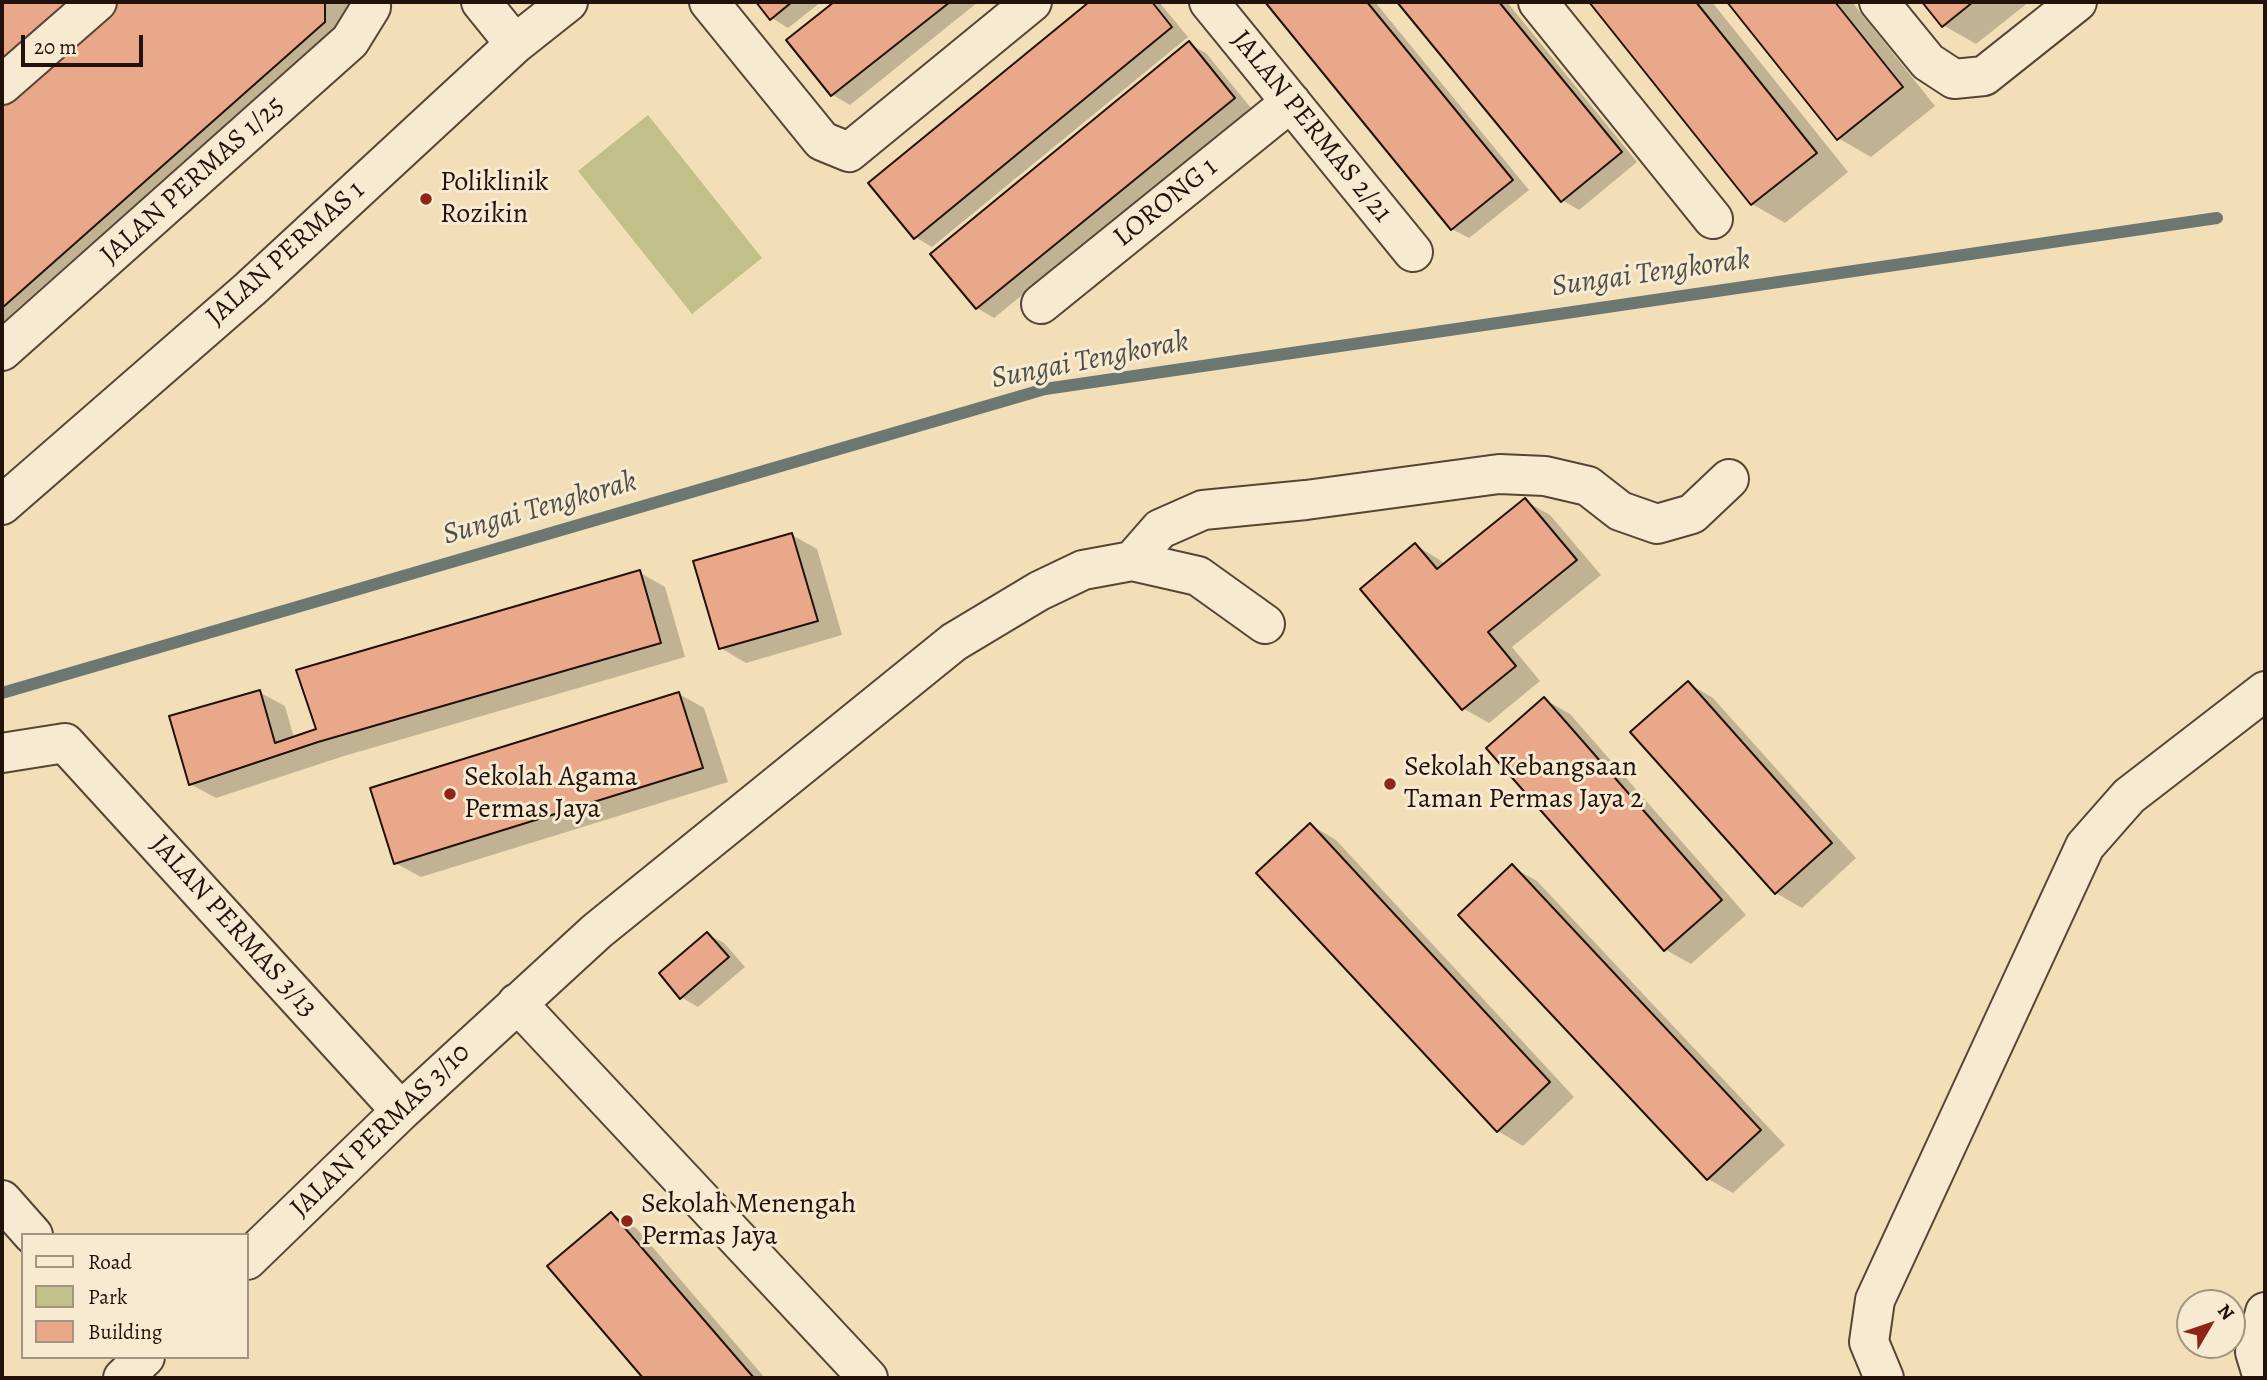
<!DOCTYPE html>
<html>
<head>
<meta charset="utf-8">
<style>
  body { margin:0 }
  #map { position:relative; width:2267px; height:1380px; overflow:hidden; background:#f2dfb8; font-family:Alegreya,serif }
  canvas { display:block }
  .frame { position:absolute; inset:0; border:4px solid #22120b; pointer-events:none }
  .legend { position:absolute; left:21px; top:1233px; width:228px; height:126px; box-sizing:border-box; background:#f7ead1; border:2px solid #a29482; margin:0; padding:9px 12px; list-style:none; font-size:21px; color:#22120b }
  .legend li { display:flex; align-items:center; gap:14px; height:35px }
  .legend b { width:35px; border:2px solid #a29482 }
  .north { position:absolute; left:2176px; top:1289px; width:70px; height:70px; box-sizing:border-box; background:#f7ead1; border:2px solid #a29482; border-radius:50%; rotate:51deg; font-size:19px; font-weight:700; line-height:28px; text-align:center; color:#22120b }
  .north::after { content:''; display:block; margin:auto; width:24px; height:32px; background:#8f2418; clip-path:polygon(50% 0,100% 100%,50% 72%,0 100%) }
  .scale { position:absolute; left:21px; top:35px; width:122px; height:32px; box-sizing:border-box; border:4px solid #22120b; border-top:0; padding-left:9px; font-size:21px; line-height:24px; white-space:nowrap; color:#22120b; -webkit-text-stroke:5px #f7ead1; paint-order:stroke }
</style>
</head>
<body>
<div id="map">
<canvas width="2267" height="1380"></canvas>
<div class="frame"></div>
<ul class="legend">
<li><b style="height:9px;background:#f7ead1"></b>Road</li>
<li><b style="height:19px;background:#c3bf89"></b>Park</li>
<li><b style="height:19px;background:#e9a889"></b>Building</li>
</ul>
<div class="north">N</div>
<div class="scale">20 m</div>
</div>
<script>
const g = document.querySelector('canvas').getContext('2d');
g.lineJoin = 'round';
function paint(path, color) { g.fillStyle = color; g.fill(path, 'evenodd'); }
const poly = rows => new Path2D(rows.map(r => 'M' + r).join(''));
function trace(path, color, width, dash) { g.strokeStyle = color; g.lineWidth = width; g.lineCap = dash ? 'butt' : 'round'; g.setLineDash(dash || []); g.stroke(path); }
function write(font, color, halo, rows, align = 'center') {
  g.font = font + ' Alegreya,serif'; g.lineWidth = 6; g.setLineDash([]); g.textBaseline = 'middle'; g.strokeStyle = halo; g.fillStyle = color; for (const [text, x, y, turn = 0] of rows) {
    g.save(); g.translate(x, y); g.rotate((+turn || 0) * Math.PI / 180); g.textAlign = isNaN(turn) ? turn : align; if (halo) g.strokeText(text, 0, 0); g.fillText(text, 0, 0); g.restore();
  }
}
const green = poly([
  [648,115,762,258,692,314,578,171]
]);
const shadow = poly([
  [2,2,358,2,357,40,2,355],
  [758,2,821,2,788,28,772,18],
  [837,2,978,2,850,105,833,95,789,41],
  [1092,2,1159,2,1188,37,932,247,915,237,870,183],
  [1267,2,1375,2,1529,190,1469,238,1452,229],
  [1399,2,1507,2,1637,162,1579,210,1562,200],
  [1591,2,1712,2,1848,172,1785,223,1752,204],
  [1730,2,1852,2,1935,106,1871,157,1838,138],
  [1925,2,2029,2,1976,44,1943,25],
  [1189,44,1206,53,1251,108,994,318,977,308],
  [1525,501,1550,515,1601,575,1512,647,1540,681,1489,723,1464,709,1362,589,1415,545,1440,560,1445,565],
  [792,535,817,549,842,635,746,663,721,648],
  [639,572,665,587,685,657,344,756,216,798,190,784,259,692,285,706,294,738,318,730],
  [1688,683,1713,698,1856,858,1802,908,1776,893,1632,732],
  [679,694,704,708,728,782,421,877,395,863],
  [1544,699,1570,714,1746,915,1691,964,1666,950],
  [1311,825,1336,840,1574,1097,1523,1146,1498,1131],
  [1512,867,1537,881,1785,1145,1733,1193,1708,1179],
  [707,934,724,943,745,967,698,1007,681,997],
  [612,1214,637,1229,765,1378,645,1378,550,1267]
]);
const stream = poly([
  [2,693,1045,389,2217,218]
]);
const building = poly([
  [2,2,76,2,2,66,2,2],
  [118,2,325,2,325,22,2,308,2,103,118,2],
  [756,2,792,2,770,20,756,2],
  [834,2,950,2,831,96,786,40,834,2],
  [1089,2,1152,2,1172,27,914,239,868,183,1089,2],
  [1265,2,1367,2,1513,180,1451,230,1265,2],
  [1397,2,1499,2,1622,152,1561,202,1397,2],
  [1589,2,1696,2,1817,153,1751,205,1589,2],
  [1727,2,1835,2,1903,87,1837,140,1727,2],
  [1922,2,1973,2,1942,27,1922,2],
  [1189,41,1235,98,976,309,930,254,1189,41],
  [1525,498,1577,560,1488,632,1516,666,1462,710,1360,589,1415,543,1437,569,1525,498],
  [792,533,818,621,719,649,693,561,792,533],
  [640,570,661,643,318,742,189,785,169,716,260,690,275,743,316,729,296,670,640,570],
  [1688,681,1832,843,1775,894,1630,732,1688,681],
  [679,692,703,768,394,864,370,788,679,692],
  [1544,697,1722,900,1664,951,1486,748,1544,697],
  [1310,823,1550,1082,1497,1132,1256,873,1310,823],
  [1512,864,1761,1130,1707,1180,1458,915,1512,864],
  [707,932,729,957,680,999,659,973,707,932],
  [611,1212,754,1378,643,1378,547,1266,611,1212]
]);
const minor = poly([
  [481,2,515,44],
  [709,2,822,141,849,152,1032,2],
  [1209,2,1413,252],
  [1538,2,1713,219],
  [1879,2,1928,62,1954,79,1984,76,2077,2],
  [2,85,97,2],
  [1041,304,1291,102],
  [2,351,350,41,371,7,369,2],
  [2,505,250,289,515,44,568,2],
  [1132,561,1160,529,1203,510,1306,500,1499,474,1545,476,1588,486,1620,511,1657,524,1692,514,1729,479],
  [2,753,65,743,401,1111],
  [517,1003,868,1378],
  [2,1200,33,1235],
  [247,1260,401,1111,597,931,954,642,1039,591,1083,570,1132,561,1198,576,1265,624],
  [123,1378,145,1357],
  [1884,1378,1869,1342,1875,1300,2085,846,2129,796,2265,691],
  [2263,1378,2255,1352,2265,1312]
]);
const markers = [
  [426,199,7,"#8f2418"],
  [1390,784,7,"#8f2418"],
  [450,794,7,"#8f2418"],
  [627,1221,7,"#8f2418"]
];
const streetNames = [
  ["JALAN PERMAS 2/21",1311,127,51],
  ["JALAN PERMAS 1/25",193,181,-42],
  ["LORONG 1",1166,203,-39],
  ["JALAN PERMAS 1",286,254,-42],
  ["JALAN PERMAS 3/13",233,927,48],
  ["JALAN PERMAS 3/10",381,1131,-44]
];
const poiNames = [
  ["Poliklinik",440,183],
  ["Rozikin",440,215],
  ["Sekolah Kebangsaan",1404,768],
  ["Taman Permas Jaya 2",1404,800],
  ["Sekolah Agama",464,778],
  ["Permas Jaya",464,810],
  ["Sekolah Menengah",641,1205],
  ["Permas Jaya",641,1237]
];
const waterNames = [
  ["Sungai Tengkorak",1651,274,-8],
  ["Sungai Tengkorak",1090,361,-11],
  ["Sungai Tengkorak",540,509,-16]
];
paint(green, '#c3bf89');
paint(shadow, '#0003');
trace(stream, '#6c7772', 12);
paint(building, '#e9a889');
trace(building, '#22120b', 2);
trace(minor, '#564536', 42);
trace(minor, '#f7ead1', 38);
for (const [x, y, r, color] of markers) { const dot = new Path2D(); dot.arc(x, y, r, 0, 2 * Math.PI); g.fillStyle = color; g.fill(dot); trace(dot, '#f7ead1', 2.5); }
write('28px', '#22120b', '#f7ead1', streetNames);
write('28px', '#22120b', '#f7ead1', poiNames, 'left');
write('italic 30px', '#4d4d47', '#f7ead1', waterNames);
</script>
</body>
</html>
